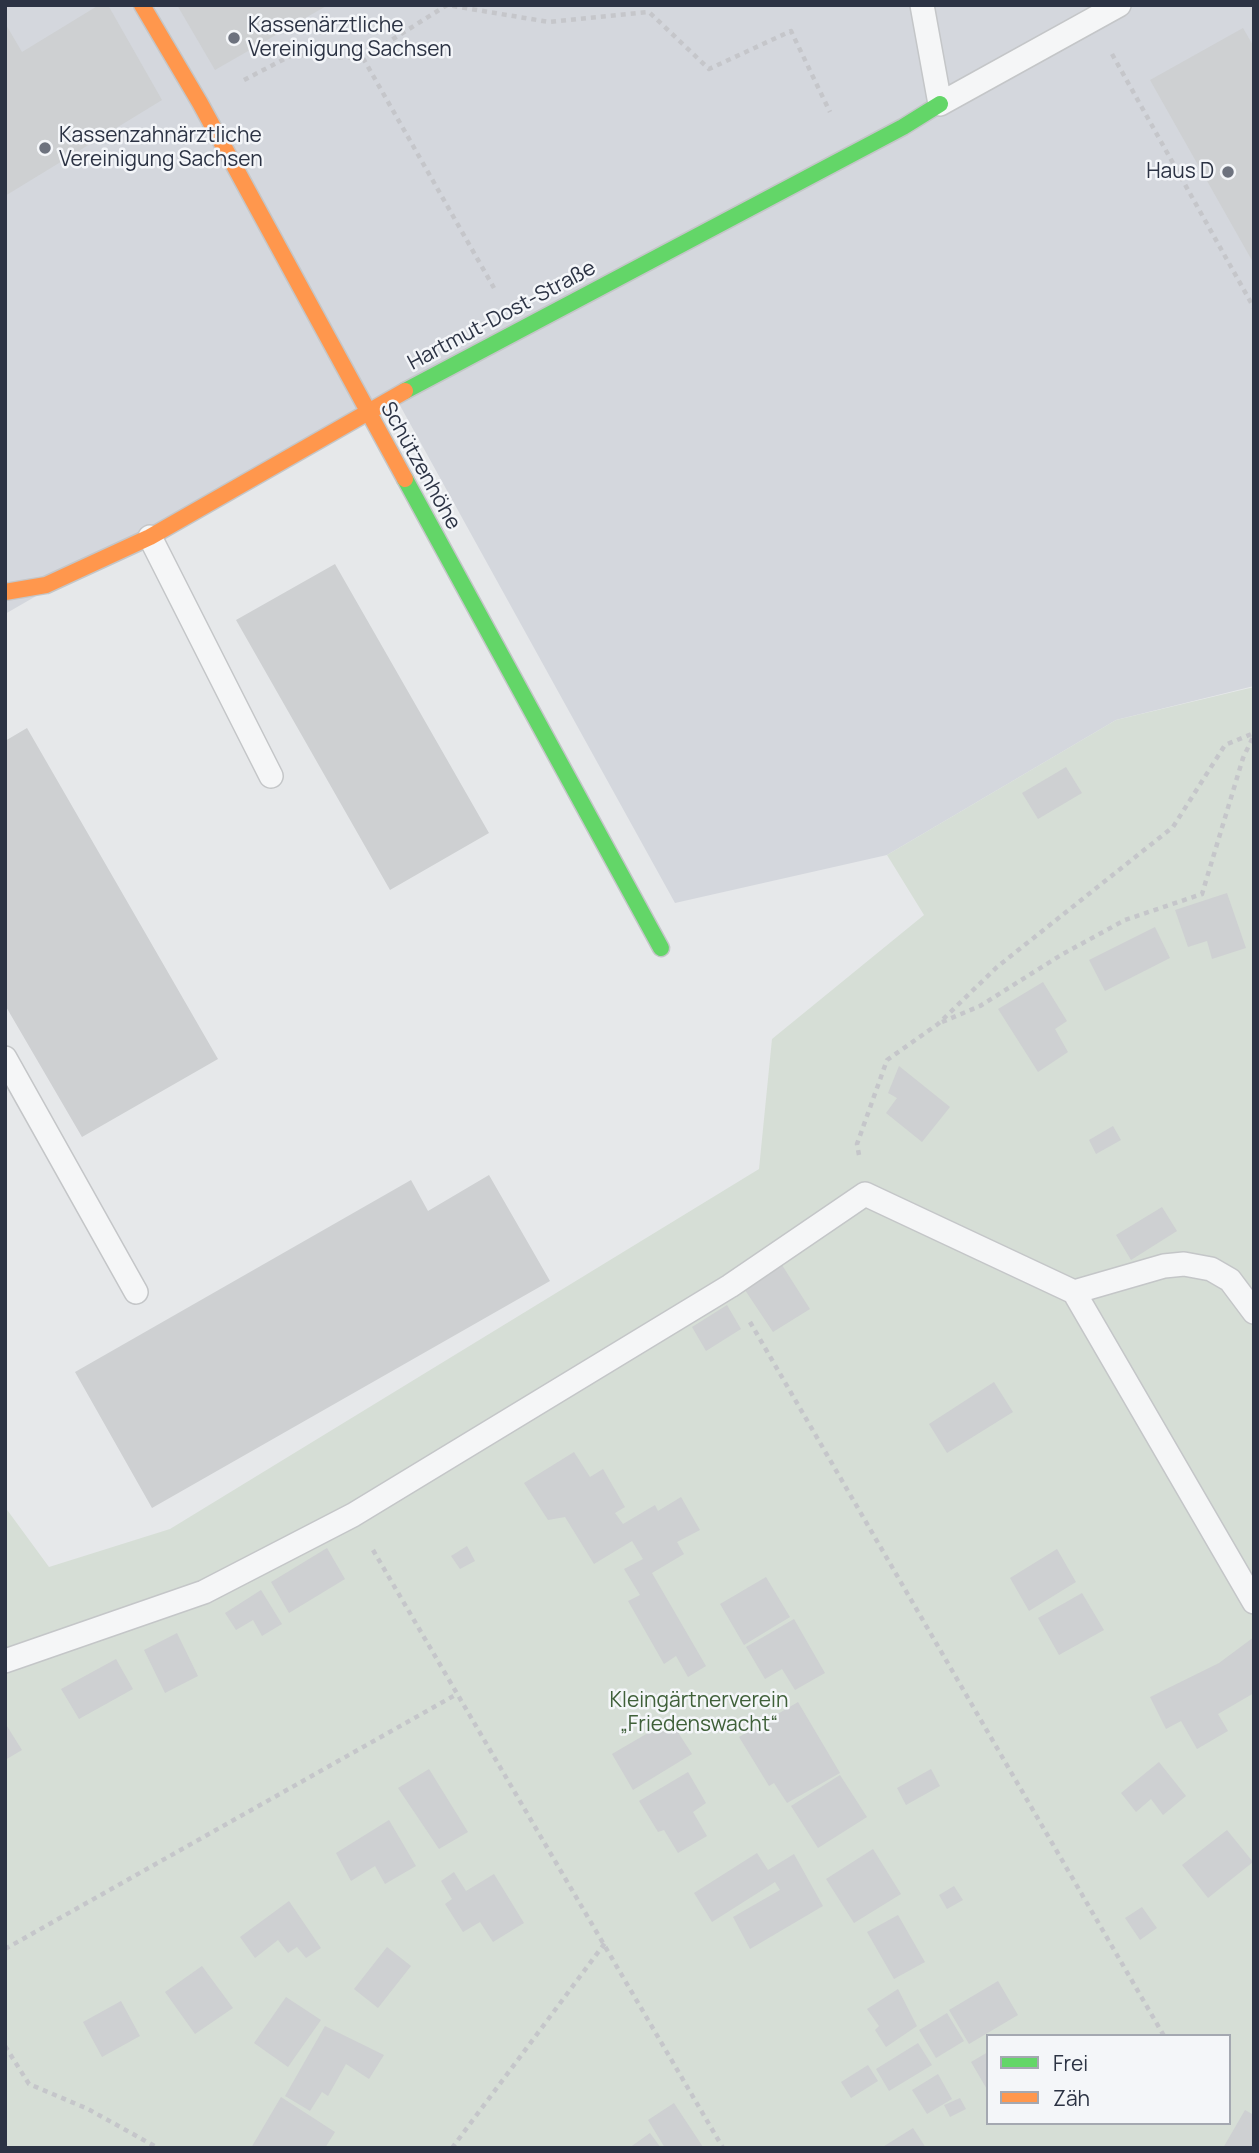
<!DOCTYPE html>
<html>
<head>
<meta charset="utf-8">
<style>
  body { margin:0 }
  #map { position:relative; width:1259px; height:2153px; overflow:hidden; background:#e6e8ea; font-family:Manrope,sans-serif }
  canvas { display:block }
  .frame { position:absolute; inset:0; border:7px solid #2c3344; pointer-events:none }
  .legend { position:absolute; left:986px; top:2034px; width:245px; height:91px; box-sizing:border-box; background:#f4f6f9; border:2px solid #a4a8b1; margin:0; padding:9px 12px; list-style:none; font-size:21px; color:#2c3344 }
  .legend li { display:flex; align-items:center; gap:14px; height:35px }
  .legend b { width:35px; border:2px solid #a4a8b1 }
</style>
</head>
<body>
<div id="map">
<canvas width="1259" height="2153"></canvas>
<div class="frame"></div>
<ul class="legend">
<li><b style="height:9px;background:#63d668"></b>Frei</li>
<li><b style="height:9px;background:#ff974d"></b>Zäh</li>
</ul>
</div>
<script>
const g = document.querySelector('canvas').getContext('2d');
g.lineJoin = 'round';
function paint(path, color) { g.fillStyle = color; g.fill(path, 'evenodd'); }
const poly = rows => new Path2D(rows.map(r => 'M' + r).join(''));
function trace(path, color, width, dash) { g.strokeStyle = color; g.lineWidth = width; g.lineCap = dash ? 'butt' : 'round'; g.setLineDash(dash || []); g.stroke(path); }
function write(font, color, halo, rows, align = 'center') {
  g.font = font + ' Manrope,sans-serif'; g.lineWidth = 5; g.setLineDash([]); g.textBaseline = 'middle'; g.strokeStyle = halo; g.fillStyle = color; for (const [text, x, y, turn = 0] of rows) {
    g.save(); g.translate(x, y); g.rotate((+turn || 0) * Math.PI / 180); g.textAlign = isNaN(turn) ? turn : align; if (halo) g.strokeText(text, 0, 0); g.fillText(text, 0, 0); g.restore();
  }
}
const built = poly([
  [5,5,1254,5,1254,686,1116,720,887,855,675,903,392,391,5,614]
]);
const green = poly([
  [1254,687,1254,2148,5,2148,5,1507,49,1567,170,1529,759,1169,772,1039,924,915,887,855,1116,720],
  [988,2036,1229,2036,1229,2123,988,2123]
]);
const building = poly([
  [99,5,108,5,162,100,5,196,5,23,22,52],
  [177,5,328,5,215,70],
  [1243,28,1254,47,1254,264,1150,80],
  [335,564,489,833,390,890,236,620],
  [27,728,218,1059,82,1137,5,1005,5,741],
  [1066,767,1082,793,1038,819,1022,793],
  [1227,893,1246,948,1212,959,1207,941,1188,947,1175,910],
  [1155,927,1170,958,1105,991,1089,960],
  [1043,982,1067,1021,1055,1029,1068,1052,1038,1072,998,1009],
  [899,1066,950,1107,922,1142,886,1113,897,1098,888,1093],
  [1113,1126,1121,1140,1096,1154,1089,1140],
  [489,1175,550,1281,152,1508,75,1372,411,1180,428,1211],
  [1162,1207,1177,1231,1131,1260,1116,1235],
  [782,1265,810,1309,773,1332,745,1290],
  [727,1305,741,1329,706,1351,692,1327],
  [994,1382,1013,1412,947,1453,929,1424],
  [574,1452,590,1477,603,1469,625,1507,615,1513,623,1524,655,1505,658,1511,681,1497,700,1530,677,1542,684,1554,652,1573,706,1666,688,1677,676,1656,664,1664,628,1601,640,1595,624,1569,643,1559,632,1541,594,1564,565,1517,548,1520,524,1483],
  [467,1546,475,1561,460,1569,451,1556],
  [327,1548,345,1579,289,1613,271,1582],
  [1057,1549,1076,1582,1029,1611,1010,1578],
  [766,1577,790,1617,744,1645,720,1604],
  [261,1590,282,1624,262,1636,253,1620,236,1630,225,1613],
  [1082,1593,1104,1630,1059,1655,1038,1618],
  [794,1619,825,1673,795,1690,782,1669,765,1679,746,1647],
  [177,1633,198,1676,165,1693,144,1650],
  [1254,1637,1254,1693,1218,1714,1228,1731,1197,1749,1181,1721,1166,1729,1150,1697,1219,1663],
  [116,1659,133,1689,79,1719,61,1689],
  [798,1702,840,1773,787,1803,774,1783,769,1786,739,1737],
  [670,1720,692,1754,633,1790,612,1754],
  [5,1723,22,1750,5,1760],
  [1159,1762,1186,1796,1163,1815,1151,1799,1136,1812,1121,1793],
  [429,1769,468,1832,439,1849,398,1788],
  [931,1769,940,1786,906,1805,897,1788],
  [688,1772,706,1803,693,1812,707,1836,678,1853,664,1830,658,1832,639,1801],
  [840,1775,867,1817,818,1848,791,1806],
  [389,1820,416,1866,385,1884,375,1866,351,1881,336,1853],
  [1227,1830,1253,1862,1208,1898,1182,1865],
  [873,1849,901,1894,854,1923,826,1879],
  [757,1853,768,1870,794,1854,823,1906,750,1949,733,1917,780,1890,775,1882,712,1922,694,1893],
  [454,1872,466,1891,494,1874,524,1923,493,1942,480,1922,463,1932,445,1904,452,1899,441,1881],
  [954,1886,963,1900,947,1909,939,1895],
  [289,1901,321,1948,306,1958,297,1947,288,1953,278,1940,255,1958,240,1937],
  [1142,1907,1157,1928,1140,1940,1125,1918],
  [898,1915,925,1962,894,1979,867,1932],
  [387,1947,411,1966,378,2008,354,1989],
  [202,1966,233,2008,195,2034,165,1992],
  [998,1981,1018,2015,969,2044,949,2010],
  [898,1989,917,2026,886,2047,875,2030,879,2026,867,2009],
  [286,1997,321,2020,288,2067,254,2043],
  [121,2001,140,2036,102,2057,83,2022],
  [947,2013,964,2041,936,2058,919,2030],
  [325,2026,384,2055,369,2079,346,2064,328,2096,322,2092,310,2111,285,2096],
  [918,2043,932,2065,889,2091,876,2069],
  [988,2052,988,2091,971,2062],
  [868,2065,878,2081,851,2098,841,2082],
  [938,2074,952,2099,927,2114,912,2090],
  [281,2097,335,2132,325,2148,251,2148],
  [960,2098,966,2109,950,2117,944,2105],
  [674,2103,703,2147,701,2148,665,2148,648,2120],
  [1245,2110,1254,2115,1254,2148,1223,2148],
  [913,2128,926,2148,881,2148],
  [650,2133,661,2148,629,2148]
]);
const path = poly([
  [1112,54,1254,308],
  [363,58,494,288],
  [244,80,292,55,363,58,447,5,549,22,649,12,709,69,791,31,830,112],
  [942,1022,980,1006,1061,955,1125,920,1202,894,1243,758,1254,735],
  [859,1155,857,1144,887,1060,938,1024,997,967,1173,827,1225,745,1254,733],
  [750,1322,1164,2036],
  [373,1550,723,2148],
  [5,1949,457,1694],
  [5,2046,29,2084,88,2109,158,2148],
  [452,2148,605,1943]
]);
const lane = poly([
  [922,5,940,104,1119,5],
  [150,537,271,776],
  [5,1058,136,1292],
  [1074,1292,1254,1602],
  [5,1661,204,1592,353,1515,730,1286,865,1194,1074,1292,1164,1266,1184,1264,1211,1269,1230,1280,1254,1312]
]);
const fast = poly([
  [405,391,903,127,940,104],
  [405,479,661,948]
]);
const slow = poly([
  [142,5,200,103,405,479],
  [5,592,46,585,150,537,405,391]
]);
const markers = [
  [234,38,7,"#6d727e"],
  [45,148,7,"#6d727e"],
  [1228,172,7,"#6d727e"]
];
const poiNames = [
  ["Kassenärztliche",248,26],
  ["Vereinigung Sachsen",248,50],
  ["Kassenzahnärztliche",59,136],
  ["Vereinigung Sachsen",59,160],
  ["Haus D",1214,172,"right"]
];
const streetNames = [
  ["Hartmut-Dost-Straße",502,316,-28],
  ["Schützenhöhe",420,466,61]
];
const parkNames = [
  ["Kleingärtnerverein",699,1701],
  ["„Friedenswacht“",699,1725]
];
paint(built, '#d4d7dd');
paint(green, '#d6ded6');
paint(building, '#ced0d2');
trace(lane, '#c4c6c8', 26);
trace(fast, '#c4c6c8', 19);
trace(slow, '#c4c6c8', 19);
trace(path, '#c5c6ca', 4.5, [5, 5]);
trace(lane, '#f5f6f7', 23);
trace(fast, '#63d668', 16);
trace(slow, '#ff974d', 16);
for (const [x, y, r, color] of markers) { const dot = new Path2D(); dot.arc(x, y, r, 0, 2 * Math.PI); g.fillStyle = color; g.fill(dot); trace(dot, '#f4f6f9', 2.5); }
write('21px', '#2c3344', '#f4f6f9', poiNames, 'left');
write('21px', '#2c3344', '#f4f6f9', streetNames);
write('21px', '#3f6039', '#f4f6f9', parkNames);
</script>
</body>
</html>
